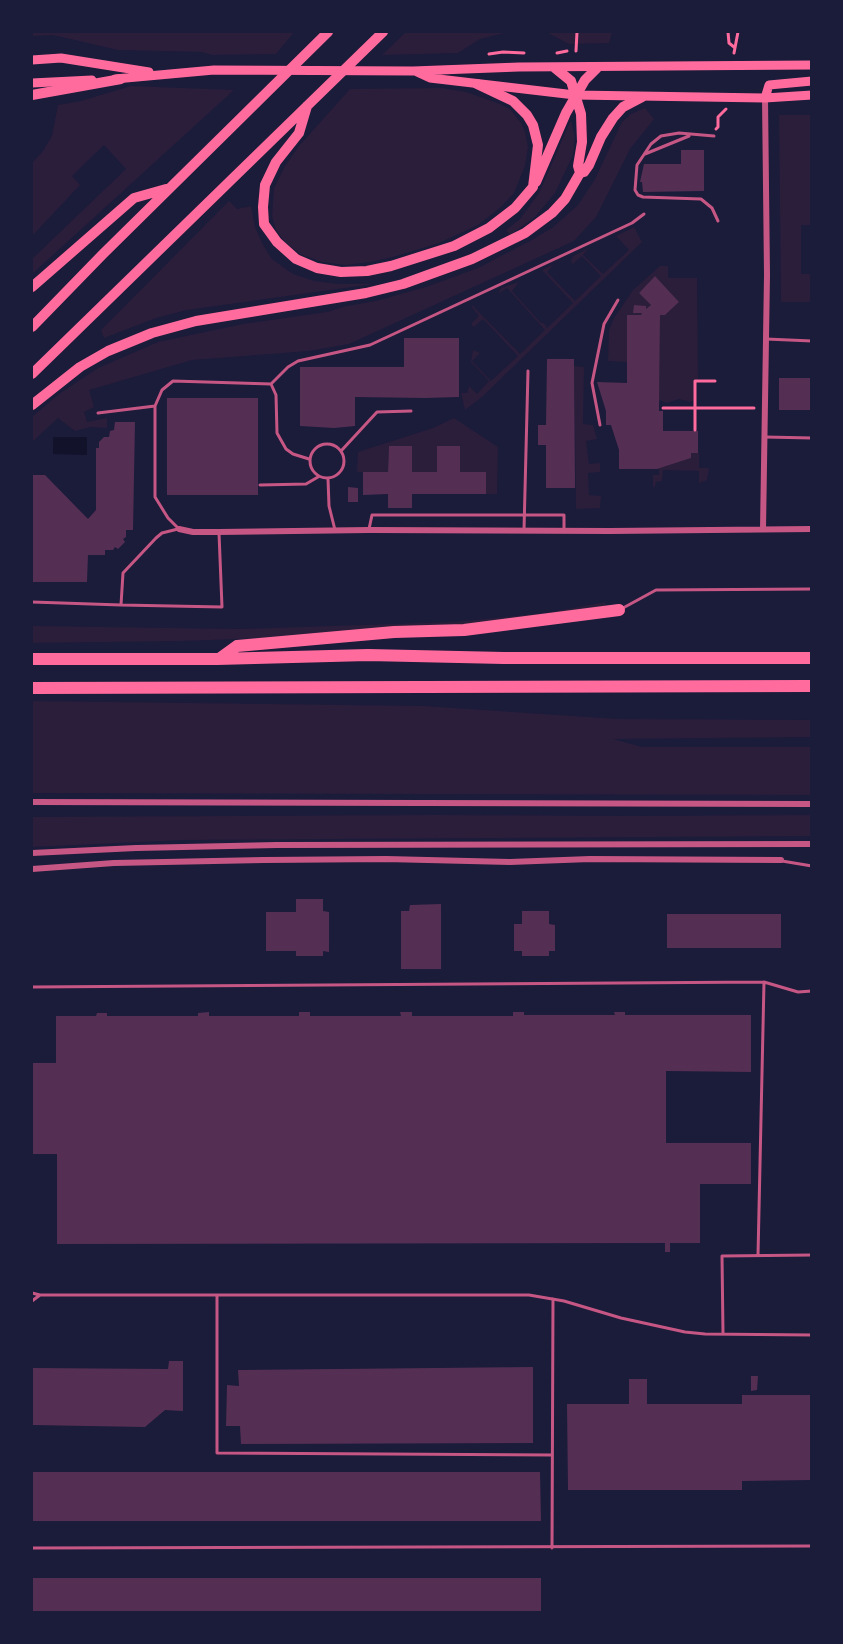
<!DOCTYPE html>
<html>
<head>
<meta charset="utf-8">
<style>
  body { margin:0 }
  #map { position:relative; width:843px; height:1644px; overflow:hidden; background:#1b1b3a; font-family:Bitter,serif }
  canvas { display:block }
  .frame { position:absolute; inset:0; border:33px solid #1b1b3a; pointer-events:none }
</style>
</head>
<body>
<div id="map">
<canvas width="843" height="1644"></canvas>
<div class="frame"></div>
</div>
<script>
const g = document.querySelector('canvas').getContext('2d');
g.lineJoin = 'round';
function paint(path, color) { g.fillStyle = color; g.fill(path, 'evenodd'); }
const poly = rows => new Path2D(rows.map(r => 'M' + r).join(''));
function trace(path, color, width, dash) { g.strokeStyle = color; g.lineWidth = width; g.lineCap = dash ? 'butt' : 'round'; g.setLineDash(dash || []); g.stroke(path); }
const green = poly([
  [32,32,294,32,276,54,212,55,202,52,118,50,53,35,32,36],
  [406,32,508,32,480,39,458,53,382,55],
  [546,32,612,32,609,43,569,44],
  [131,86,234,90,32,274,32,259,126,169,104,145,72,176,80,185,32,236,32,163,43,151,52,136,58,105,81,101],
  [443,88,466,92,500,104,510,109,521,123,525,132,528,147,525,166,514,193,501,207,478,225,439,243,393,257,370,262,346,265,322,262,300,254,285,242,276,230,272,216,274,188,285,166,299,146,350,89],
  [645,108,654,119,630,149,596,217,574,241,349,344,309,351,192,360,89,390,94,407,84,412,87,422,107,418,107,428,90,427,75,431,58,418,32,442,32,417,59,394,98,368,158,342,243,324,327,312,347,306,376,301,426,287,478,268,528,242,552,228,578,205,594,181,622,122,631,114],
  [779,115,811,115,811,225,801,225,801,274,811,274,811,302,781,302],
  [571,120,575,137,573,155,555,193,535,217,510,235,506,230,520,219,539,193],
  [229,201,237,209,251,206,255,227,263,245,272,259,293,274,314,281,338,284,373,284,187,310,156,318,104,338,101,330],
  [634,227,642,242,482,397,465,410,461,393,467,393,469,386,477,394,489,381,471,362,473,350,480,353,472,361,491,381,518,356,483,319,474,327,471,324,479,316,471,306,472,305,520,354,545,330,507,288,498,294,501,288,519,282,512,291,541,323,544,323,547,328,573,303,542,270,554,264,547,272,575,301,601,276,582,256,573,264,571,261,573,256,589,248,583,255,603,274,629,250,616,236],
  [660,266,668,266,668,278,697,278,698,379,694,382,693,401,691,402,679,399,667,403,659,400,660,315,665,315,679,302,655,276,639,293,651,305,646,309,646,306,634,306,634,313,642,313,641,315,627,315,627,362,608,361,609,330,614,318,633,290],
  [574,366,584,367,583,424,593,425,597,439,586,441,589,464,600,463,600,472,588,473,589,495,601,496,600,508,576,509],
  [454,418,498,447,497,494,486,494,485,472,460,472,459,446,437,446,437,472,412,472,411,446,389,446,388,472,357,472,358,452,433,428],
  [691,453,699,453,699,468,709,468,707,480,699,483,699,471,663,470,662,481,656,482,655,487,653,487,653,475,659,475,659,468,691,458],
  [606,602,605,606,476,624,299,637,179,641,32,643,32,626,241,629,454,622,545,613],
  [32,701,424,706,617,719,811,720,811,737,613,739,642,747,811,747,811,795,32,793],
  [435,815,634,816,811,815,811,836,182,840,32,847,32,817]
]);
const water = poly([
  [53,437,87,437,87,455,53,454]
]);
const building = poly([
  [681,150,704,150,704,191,643,192,642,182,640,182,644,164,681,164],
  [655,276,679,302,665,315,660,315,659,411,663,411,663,431,698,431,698,453,691,453,691,458,657,469,619,469,619,450,611,425,606,425,606,411,597,382,627,383,627,315,641,315,642,313,633,313,634,305,646,306,646,309,651,305,639,293],
  [404,338,459,338,459,397,425,398,355,397,355,426,334,428,300,426,300,367,404,367],
  [547,359,574,359,575,488,546,488,546,445,538,445,538,425,546,425],
  [779,378,812,378,812,410,779,410],
  [167,398,258,398,258,495,167,495],
  [115,422,135,422,133,530,126,530,126,537,123,539,125,542,118,549,115,547,113,550,105,550,105,555,88,555,87,582,32,582,32,475,45,475,88,519,96,510,96,448,99,448,99,442,104,437,109,437,110,431,114,430],
  [389,446,412,446,412,472,437,472,437,446,460,446,460,472,486,472,486,494,412,494,412,508,388,508,388,494,363,495,363,472,388,472],
  [348,487,358,488,358,502,348,502],
  [296,899,323,899,323,911,329,912,329,952,323,951,323,956,296,956,296,951,266,951,266,912,296,912],
  [441,904,441,969,401,969,401,911,409,911,410,905],
  [522,911,549,911,549,924,555,925,555,951,549,951,549,956,522,956,522,951,514,951,514,924,522,924],
  [667,914,781,914,781,948,667,948],
  [209,1012,209,1016,299,1016,299,1012,310,1012,310,1016,401,1016,400,1012,412,1012,412,1016,513,1016,513,1012,524,1012,524,1015,615,1015,614,1012,625,1012,625,1015,751,1015,751,1072,666,1071,666,1143,751,1143,751,1184,700,1184,700,1243,670,1243,670,1252,665,1252,665,1243,57,1244,57,1154,32,1154,32,1063,56,1063,56,1016,96,1016,97,1013,107,1013,107,1016,198,1016,198,1013],
  [169,1361,183,1361,183,1411,165,1410,145,1427,32,1425,32,1368,168,1369],
  [533,1367,533,1443,241,1444,240,1426,226,1426,227,1385,239,1386,238,1370],
  [751,1376,758,1376,757,1390,751,1391],
  [629,1379,647,1379,647,1404,742,1404,742,1395,812,1395,812,1480,742,1481,742,1490,568,1490,567,1404,629,1404],
  [32,1472,540,1472,541,1521,32,1521],
  [32,1578,541,1578,541,1612,32,1612]
]);
const path = poly([
  [728,32,729,43,734,47],
  [576,51,577,32],
  [557,53,567,51],
  [734,53,738,32],
  [489,54,503,52,524,53],
  [716,129,718,127,718,117,726,109],
  [663,408,754,408],
  [695,430,695,381,715,381]
]);
const service = poly([
  [714,136,679,133,661,136,651,144,637,165,635,190,638,195,643,197,701,199,712,208,718,221],
  [645,154,689,136],
  [766,339,812,341],
  [98,413,155,406],
  [600,425,592,383,604,324,618,300],
  [765,437,812,438],
  '310 461a17 17 0 1 1 34 0a17 17 0 1 1-34 0Z',
  [341,451,377,412,411,411],
  [309,459,293,454,286,449,277,433,276,395,271,384,288,367,298,361,370,345,632,223,644,214],
  [328,479,329,506,335,530],
  [260,485,306,484,318,477],
  [178,529,162,533,156,538,123,573,121,605,222,607,219,533],
  [179,529,168,518,155,497,155,406,162,390,173,381,271,384],
  [369,529,372,515,564,515,564,530],
  [524,530,528,371],
  [32,602,121,605],
  [623,608,656,590,812,589],
  [782,861,812,866],
  [32,987,764,982,798,992,812,991],
  [758,1255,764,982],
  [32,1293,40,1295,529,1295,564,1301,621,1318,685,1332,705,1334,812,1335],
  [217,1295,217,1453,552,1455],
  [32,1301,40,1295],
  [723,1333,722,1256,812,1255],
  [32,1548,812,1546],
  [552,1548,553,1299]
]);
const minor = poly([
  [179,529,193,532,219,532,369,530,610,531,812,529],
  [763,529,767,275,765,98],
  [32,802,812,804],
  [32,853,136,848,277,845,812,844],
  [32,869,114,863,264,860,386,859,510,862,590,859,781,860]
]);
const secondary = poly([
  [32,60,61,58,149,72],
  [417,72,430,78,575,95,765,98,812,95],
  [115,79,214,70,413,71,519,67,812,65],
  [32,83,92,80],
  [765,98,769,85,812,81]
]);
const trunk = poly([
  [555,68,571,81,581,114,582,142,578,166,580,173],
  [32,95,121,79],
  [307,106,299,133,276,162,265,185,263,207,264,224,277,242,296,259,317,268,341,272,367,271,391,266,454,246,489,228,515,208,533,187,538,145,533,125,527,115,513,101,477,84],
  [536,182,566,113,585,80,597,68],
  [32,287,134,198,166,189],
  [32,327,103,254,328,32],
  [32,374,383,32],
  [32,405,80,367,108,351,152,333,196,321,366,293,403,284,472,259,525,233,552,213,565,199,580,173,584,172,589,165,601,137,613,118,623,107,642,97]
]);
const motorway = poly([
  [32,659,217,659,368,655,504,658,812,658],
  [219,659,237,646,394,632,464,630,619,610],
  [32,688,812,686]
]);
paint(green, '#2a1e3b');
paint(water, '#12122b');
paint(building, '#542f53');
trace(path, '#ff6b9d', 3);
trace(service, '#c65784', 3);
trace(minor, '#c65784', 6);
trace(secondary, '#ff6b9d', 9);
trace(trunk, '#ff6b9d', 10);
trace(motorway, '#ff6b9d', 12);
</script>
</body>
</html>
